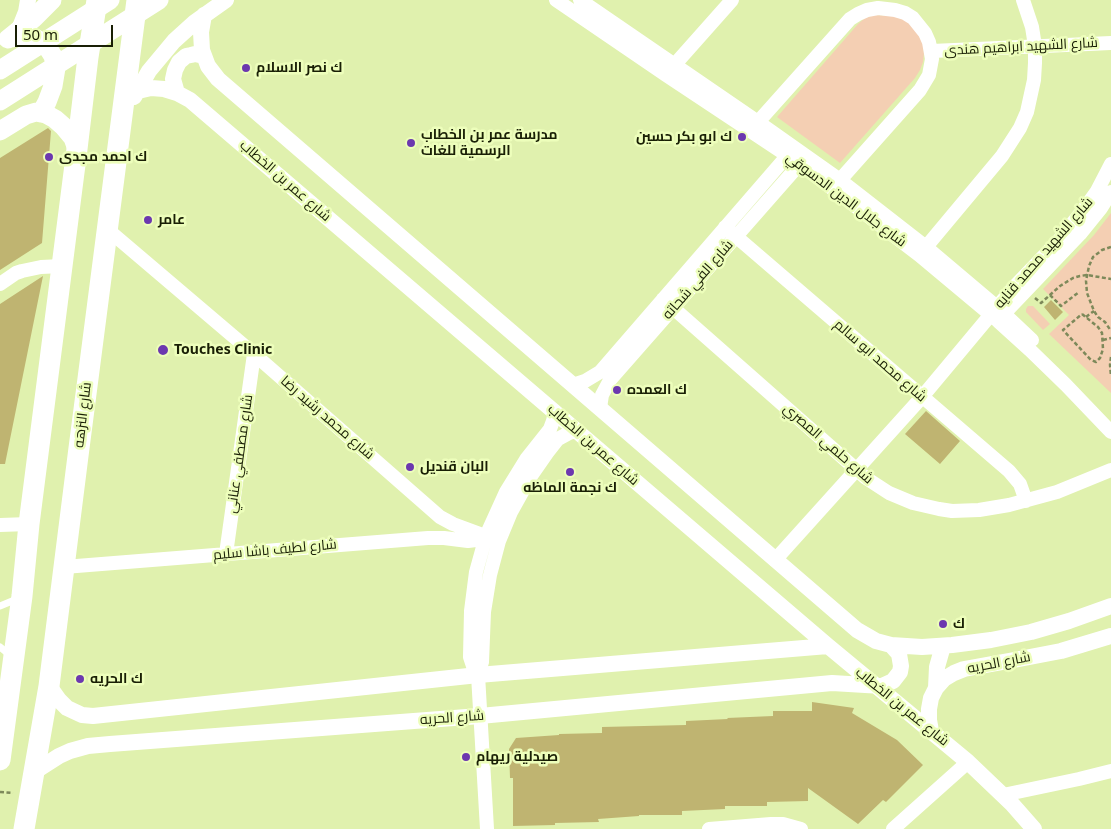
<!DOCTYPE html>
<html>
<head>
<meta charset="utf-8">
<style>
  body { margin:0 }
  #map { position:relative; width:1111px; height:829px; overflow:hidden; background:#e0f1ae; font-family:"Noto Sans",sans-serif }
  canvas { display:block }
  .scale { position:absolute; left:15px; top:25px; width:98px; height:22px; box-sizing:border-box; border:2px solid #191f05; border-top:0; padding-left:6px; font-size:15px; line-height:18px; white-space:nowrap; color:#191f05; -webkit-text-stroke:4px #edfebb; paint-order:stroke }
</style>
</head>
<body>
<div id="map">
<canvas width="1111" height="829"></canvas>
<div class="scale">50 m</div>
</div>
<script>
const g = document.querySelector('canvas').getContext('2d');
g.lineJoin = 'round';
function paint(path, color) { g.fillStyle = color; g.fill(path, 'evenodd'); }
const poly = rows => new Path2D(rows.map(r => 'M' + r).join(''));
function trace(path, color, width, dash) { g.strokeStyle = color; g.lineWidth = width; g.lineCap = dash ? 'butt' : 'round'; g.setLineDash(dash || []); g.stroke(path); }
function write(font, color, halo, rows, align = 'center') {
  g.font = font + ' "Noto Sans",Cairo,sans-serif'; g.lineWidth = 5; g.setLineDash([]); g.textBaseline = 'middle'; g.strokeStyle = halo; g.fillStyle = color; for (const [text, x, y, turn = 0] of rows) {
    g.save(); g.translate(x, y); g.rotate((+turn || 0) * Math.PI / 180); g.textAlign = isNaN(turn) ? turn : align; if (halo) g.strokeText(text, 0, 0); g.fillText(text, 0, 0); g.restore();
  }
}
const green = poly([
  [874,15,901,16,915,27,923,44,924,53,923,62,920,70,915,78,840,163,777,117,858,24,865,18],
  [1111,213,1111,393,1049,334,1069,315,1043,289,1094,235],
  [1028,306,1033,306,1050,324,1043,330,1026,312,1026,309]
]);
const building = poly([
  [48,128,51,131,42,243,0,270,0,158],
  [43,276,5,464,0,464,0,304],
  [1051,300,1063,312,1055,320,1044,307],
  [926,411,960,441,940,464,905,434],
  [812,702,854,708,852,713,897,740,923,765,886,802,883,800,858,824,808,788,808,801,767,802,767,806,725,806,725,809,682,811,682,815,639,815,639,816,598,819,599,822,555,823,555,825,513,826,513,778,510,778,509,749,516,738,559,735,559,734,602,733,602,727,686,725,686,721,728,719,727,718,773,716,773,711,812,711]
]);
const path = poly([
  [1111,247,1102,250,1093,257,1089,266,1086,281,1087,293,1094,311,1098,317,1105,322,1111,331],
  [1050,295,1061,306,1079,292],
  [1035,298,1041,303,1060,286,1073,278,1080,276,1087,275,1111,279],
  [1082,314,1098,327,1102,333,1103,349,1100,358,1096,362,1091,360,1063,330,1082,314],
  [1086,317,1094,311],
  [1103,340,1111,338],
  [1111,357,1110,365,1111,376],
  [0,792,13,793]
]);
const service = poly([
  [0,606,17,599],
  [0,647,11,656]
]);
const minor = poly([
  [556,0,666,75,800,164,919,255,998,321,1030,350,1066,385,1111,432],
  [580,0,758,122,840,180,926,247,997,307,1032,340],
  [932,51,1111,43],
  [669,71,732,0],
  [758,122,850,19,858,14,867,10,878,8,895,10,905,13,913,18,925,33,929,42,932,59,929,75,920,90,840,180],
  [725,227,1009,471,1020,484,1026,501],
  [107,229,254,354,440,517,453,524,499,541],
  [921,253,1002,156,1020,128,1027,112,1034,80,1035,63,1035,46,1032,27,1023,0],
  [0,284,16,273,22,271,41,267,62,266],
  [663,299,866,478,889,493,913,503,939,509,952,511,979,510,1009,505,1057,492,1111,470],
  [999,319,1080,234,1101,208,1111,192],
  [573,385,585,381,600,372,794,148],
  [600,408,602,395,610,380,805,158],
  [0,525,29,524],
  [226,554,254,354],
  [775,560,922,397,1013,288,1059,240,1087,205,1097,191,1111,164],
  [64,567,428,538,444,538,468,541,476,540,486,536],
  [478,675,474,669,470,657,471,611,476,572,486,536,506,492,527,458,550,429,553,421,555,412],
  [1003,795,1079,779,1111,771],
  [487,829,478,675,482,662,484,612,490,575,499,541,511,512,531,476,547,453,558,439,569,433,577,431],
  [709,829,771,824,783,824,801,829],
  [893,829,968,762]
]);
const tertiary = poly([
  [204,15,201,32,202,50,208,66,218,79,857,630,876,641,891,645,922,647,952,645,991,640,1031,632,1069,621,1111,606],
  [18,32,26,12,28,0],
  [138,91,151,88,164,89,177,93,190,100,828,646,968,762,1012,804,1034,829],
  [177,93,173,79,175,70,179,62,186,56,191,55,195,54,204,56],
  [134,97,149,71,174,41,195,22,226,0],
  [49,686,59,700,67,708,82,715,93,716,478,675,828,646],
  [936,688,937,667,943,646],
  [931,731,929,720,929,709,931,698,936,688,944,679,954,673,964,669,1014,660,1061,651,1111,636],
  [34,772,59,756,70,751,88,746,110,744,480,716,832,683,882,686,893,681,900,672,901,666,899,654,891,645]
]);
const secondary = poly([
  [10,38,23,36,35,38,46,45,53,56,56,68,53,86,47,102,41,113],
  [8,39,34,18,52,0],
  [0,70,110,0],
  [0,101,159,0],
  [0,131,26,115,36,112,46,114,55,119,63,126,73,138,77,149]
]);
const primary = poly([
  [0,760,22,596,29,524,77,149,88,57,97,0],
  [24,829,49,686,79,448,137,0]
]);
const markers = [
  [246,68,5,"#6c38af"],
  [742,137,5,"#6c38af"],
  [411,143,5,"#6c38af"],
  [49,157,5,"#6c38af"],
  [148,220,5,"#6c38af"],
  [163,350,6,"#6c38af"],
  [617,390,5,"#6c38af"],
  [410,467,5,"#6c38af"],
  [570,472,5,"#6c38af"],
  [943,624,5,"#6c38af"],
  [80,679,5,"#6c38af"],
  [466,757,5,"#6c38af"]
];
const streetNames = [
  ["شارع الشهيد ابراهيم هندى",1021,47,-3],
  ["شارع عمر بن الخطاب",285,181,41],
  ["شارع جلال الدين الدسوقي",846,200,37],
  ["شارع الشهيد محمد قنايه",1044,253,-49],
  ["شارع الفي شحاته",698,280,-49],
  ["شارع محمد ابو سالم",880,361,41],
  ["شارع النزهه",83,415,-83],
  ["شارع محمد رشيد رضا",327,418,41],
  ["شارع حلمي المصري",828,444,41],
  ["شارع عمر بن الخطاب",593,445,41],
  ["شارع مصطفي عناني",240,454,-82],
  ["شارع لطيف باشا سليم",275,550,-5],
  ["شارع الحريه",999,663,-11],
  ["شارع عمر بن الخطاب",902,707,39],
  ["شارع الحريه",452,718,-4]
];
const poiNames = [
  ["ك نصر الاسلام",256,68],
  ["مدرسة عمر بن الخطاب",421,135],
  ["الرسمية للغات",421,151],
  ["ك ابو بكر حسين",732,137,"right"],
  ["ك احمد مجدى",59,157],
  ["عامر",158,220],
  ["Touches Clinic",174,350],
  ["ك العمده",627,390],
  ["البان قنديل",420,467],
  ["ك نجمة الماظه",570,488,"center"],
  ["ك",953,624],
  ["ك الحريه",90,679],
  ["صيدلية ريهام",476,757]
];
paint(green, '#f4cfb3');
paint(building, '#bfb471');
trace(path, '#7d895a', 2.5, [4, 2.5]);
trace(service, '#fff', 7);
trace(minor, '#fff', 14);
trace(tertiary, '#fff', 16);
trace(secondary, '#fff', 19);
trace(primary, '#fff', 21);
for (const [x, y, r, color] of markers) { const dot = new Path2D(); dot.arc(x, y, r, 0, 2 * Math.PI); g.fillStyle = color; g.fill(dot); trace(dot, '#edfebb', 2); }
write('14px', '#191f05', '#edfebb', streetNames);
write('bold 14px', '#191f05', '#edfebb', poiNames, 'left');
</script>
</body>
</html>
